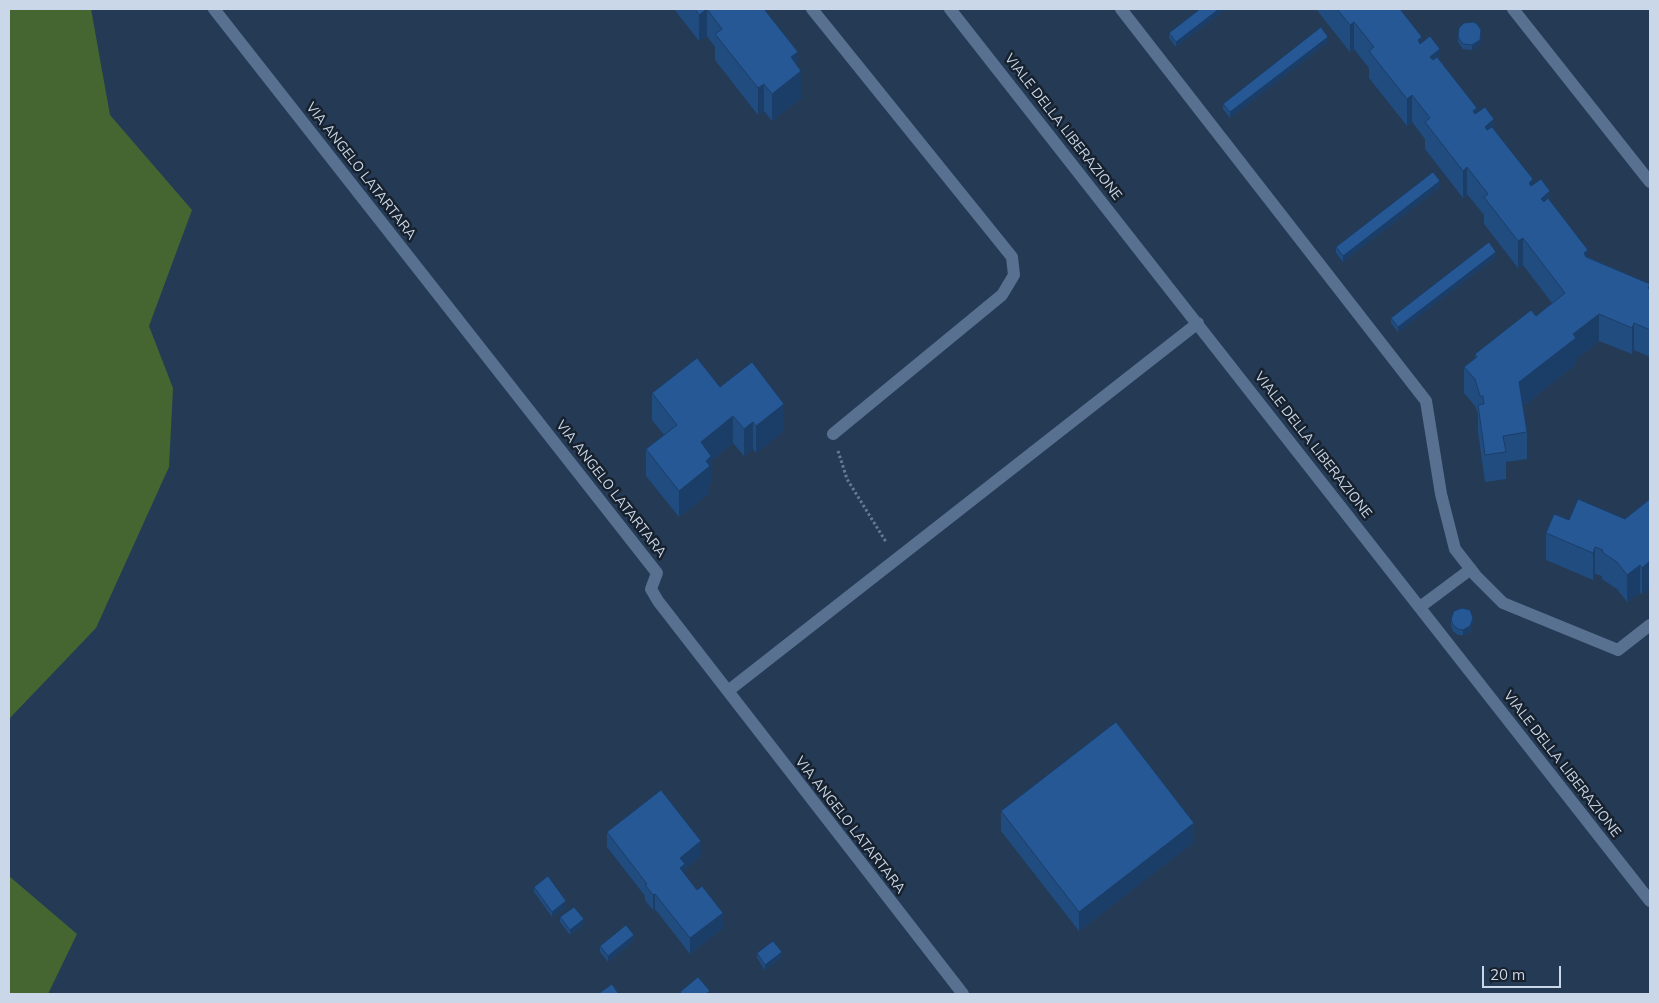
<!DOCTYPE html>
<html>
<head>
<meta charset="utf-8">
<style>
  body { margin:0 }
  #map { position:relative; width:1659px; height:1003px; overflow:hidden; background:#243a55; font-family:Mulish,sans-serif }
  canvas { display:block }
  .frame { position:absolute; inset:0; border:10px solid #cad7e8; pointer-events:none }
  .scale { position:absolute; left:1482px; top:966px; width:79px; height:22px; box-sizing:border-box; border:2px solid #cad7e8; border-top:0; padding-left:6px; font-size:15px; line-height:18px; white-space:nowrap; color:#cad7e8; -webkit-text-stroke:4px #17212d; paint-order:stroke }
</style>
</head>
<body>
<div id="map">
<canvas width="1659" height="1003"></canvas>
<div class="frame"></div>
<div class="scale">20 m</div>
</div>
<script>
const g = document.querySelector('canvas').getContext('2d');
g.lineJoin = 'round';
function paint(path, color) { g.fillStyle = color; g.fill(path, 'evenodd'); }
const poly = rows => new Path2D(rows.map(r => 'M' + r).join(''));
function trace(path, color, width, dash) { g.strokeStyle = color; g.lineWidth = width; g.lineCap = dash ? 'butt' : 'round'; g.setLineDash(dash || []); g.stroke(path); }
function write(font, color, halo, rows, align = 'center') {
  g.font = font + ' Mulish,sans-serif'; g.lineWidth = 5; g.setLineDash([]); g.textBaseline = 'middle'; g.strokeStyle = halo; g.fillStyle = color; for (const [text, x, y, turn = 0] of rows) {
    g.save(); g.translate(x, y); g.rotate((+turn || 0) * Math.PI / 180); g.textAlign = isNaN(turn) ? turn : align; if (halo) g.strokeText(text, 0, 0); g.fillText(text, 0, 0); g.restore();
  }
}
const green = poly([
  [9,9,91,9,110,115,192,210,149,326,173,388,169,467,96,628,9,719],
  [9,876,77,934,48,994,9,994]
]);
const path = poly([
  [838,451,847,479,886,542]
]);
const street = poly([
  [214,9,657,573,651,589,658,601,963,994],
  [812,9,1012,257,1014,275,1002,295,833,434],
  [950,9,1650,901],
  [1121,9,1426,401,1441,494,1455,549,1476,576,1503,603,1618,650,1650,625],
  [1513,9,1650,182],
  [1420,607,1471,569],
  [728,691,1198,323]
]);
const wall = poly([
  [674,9,764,9,798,67,801,98,772,121,764,111,758,115,715,60,715,47,707,36,699,41],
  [1200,9,1226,9,1176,47,1169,38,1169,33],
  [1316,9,1400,9,1422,43,1440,60,1477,113,1494,130,1533,185,1550,202,1588,257,1650,284,1650,357,1634,350,1632,354,1599,341,1576,359,1576,364,1523,406,1527,432,1527,459,1506,462,1506,479,1485,482,1478,432,1478,414,1475,406,1464,393,1464,367,1475,358,1475,354,1536,316,1552,303,1523,265,1518,268,1484,224,1484,215,1467,194,1463,198,1425,149,1425,139,1412,122,1407,126,1369,78,1369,68,1354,49,1350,52],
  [1481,36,1480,45,1472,50,1463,49,1458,42,1458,37],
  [1328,42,1230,118,1223,109,1223,104],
  [1440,187,1343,262,1336,253,1336,247],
  [1496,257,1398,332,1391,323,1391,318],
  [720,387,784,431,756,453,753,449,744,456,733,443,711,461,711,483,710,484,710,493,679,517,646,476,646,449,664,435,652,420,652,393],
  [1650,499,1642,595,1640,592,1627,602,1617,589,1602,579,1602,576,1595,574,1593,580,1546,560,1546,533,1569,520,1625,519],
  [1451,619,1473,623,1470,632,1463,635,1458,635,1453,631,1451,625],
  [1001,811,1194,842,1079,931,1001,831],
  [607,832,701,856,685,869,685,875,723,928,690,954,655,909,653,910,645,900,645,896,607,847],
  [534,887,566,907,552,917,534,892],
  [560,917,584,924,570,935,560,922],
  [634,940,608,962,600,952,600,946],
  [757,953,782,957,765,970,757,958]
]);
const shadedWall = poly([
  [707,9,707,36,699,41,699,15],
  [1219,9,1226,9,1176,47,1176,42],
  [1354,22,1354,49,1350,52,1350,25],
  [1481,30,1480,45,1472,50,1472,45],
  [1328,37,1328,42,1230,118,1230,112],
  [1422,37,1422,64,1418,40],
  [1440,49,1440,76,1430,57],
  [798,52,798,74,801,71,801,98,772,121,772,94,791,57],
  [764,84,764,111,758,115,758,88],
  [1412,95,1412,122,1407,126,1407,99],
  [1477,108,1477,135,1473,111],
  [1494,119,1494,146,1485,127],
  [1467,167,1467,194,1463,198,1463,171],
  [1533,179,1533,206,1529,183],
  [1440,181,1440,187,1343,262,1343,256],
  [1550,191,1550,218,1541,199],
  [1523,238,1523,265,1518,268,1518,241],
  [1588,250,1588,277,1584,253],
  [1496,252,1496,257,1398,332,1398,327],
  [1599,314,1599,341,1576,359,1576,364,1519,409,1519,382,1573,334],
  [1634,323,1634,350,1632,354,1632,328],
  [784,404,784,431,756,453,756,426],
  [733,416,733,443,711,461,711,483,710,484,710,493,679,517,679,491,701,442],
  [753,422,753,449,744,456,744,429],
  [1595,547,1595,574,1593,580,1593,553],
  [1650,561,1650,588,1642,595,1642,568],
  [1640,565,1640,592,1627,602,1627,575],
  [1473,618,1473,623,1470,632,1463,635,1463,630],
  [1194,823,1194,842,1079,931,1079,912],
  [701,841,701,856,685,869,685,879,680,883,680,858],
  [655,894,655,909,653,910,653,895],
  [566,901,566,907,552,917,552,912],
  [723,913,723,928,690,954,690,938],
  [584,919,584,924,570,935,570,930],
  [634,935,634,940,608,962,608,956],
  [782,952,782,957,765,970,765,965]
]);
const building = poly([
  [695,9,764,9,798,52,791,57,801,71,772,94,764,84,758,88,715,34,722,29,707,9,699,15,695,9],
  [1200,9,1219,9,1176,42,1169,33,1200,9],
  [1337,9,1400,9,1422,37,1418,40,1420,44,1430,36,1440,49,1430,57,1433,60,1437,57,1477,108,1473,111,1475,114,1485,107,1494,119,1485,127,1487,130,1492,127,1533,179,1529,183,1531,186,1541,179,1550,191,1541,199,1544,202,1548,198,1588,250,1584,253,1586,257,1650,284,1648,288,1650,289,1650,330,1634,323,1632,328,1599,314,1573,334,1576,338,1519,382,1527,432,1503,436,1506,452,1485,455,1478,405,1484,404,1483,396,1480,396,1475,379,1464,367,1477,357,1475,354,1531,310,1536,316,1565,293,1523,238,1518,241,1484,197,1488,194,1467,167,1463,171,1425,122,1430,118,1412,95,1407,99,1369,51,1374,47,1354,22,1350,25,1337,9],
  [1474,22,1478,25,1481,30,1480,40,1472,45,1463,44,1458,37,1459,28,1464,23,1474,22],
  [1321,27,1328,37,1230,112,1223,104,1321,27],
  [1433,172,1440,181,1343,256,1336,247,1433,172],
  [1489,242,1496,252,1398,327,1391,318,1489,242],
  [697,358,720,387,752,362,784,404,756,426,753,422,744,429,733,416,701,442,711,456,706,461,710,466,679,491,646,449,677,425,652,393,697,358],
  [1578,499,1625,519,1650,499,1650,561,1642,568,1640,565,1627,575,1617,562,1602,552,1603,550,1595,547,1593,553,1546,533,1554,514,1569,520,1578,499],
  [1462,608,1470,610,1473,618,1470,626,1463,630,1458,629,1453,625,1451,619,1454,611,1462,608],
  [1116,722,1194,823,1079,912,1001,811,1116,722],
  [661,790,701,841,680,858,685,864,680,868,697,890,702,886,723,913,690,938,655,894,653,895,645,885,647,884,607,832,661,790],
  [548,876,566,901,552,912,534,887,548,876],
  [574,907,584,919,570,930,560,917,574,907],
  [626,925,634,935,608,956,600,946,626,925],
  [773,941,782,952,765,965,757,953,773,941],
  [698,977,710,991,706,994,682,994,680,992,698,977],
  [612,984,618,993,617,994,598,994,612,984]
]);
const streetNames = [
  ["VIALE DELLA LIBERAZIONE",1063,127,52],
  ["VIA ANGELO LATARTARA",361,171,52],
  ["VIALE DELLA LIBERAZIONE",1313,445,52],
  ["VIA ANGELO LATARTARA",611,489,52],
  ["VIALE DELLA LIBERAZIONE",1562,764,52],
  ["VIA ANGELO LATARTARA",850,825,52]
];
paint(green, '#456631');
trace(path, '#677a91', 3, [2.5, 2.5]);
trace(street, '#597190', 12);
paint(wall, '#214c80');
paint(shadedWall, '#1b3e68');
paint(building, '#265895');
trace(building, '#1b3e68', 1);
write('14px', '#cad7e8', '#17212d', streetNames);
</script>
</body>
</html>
